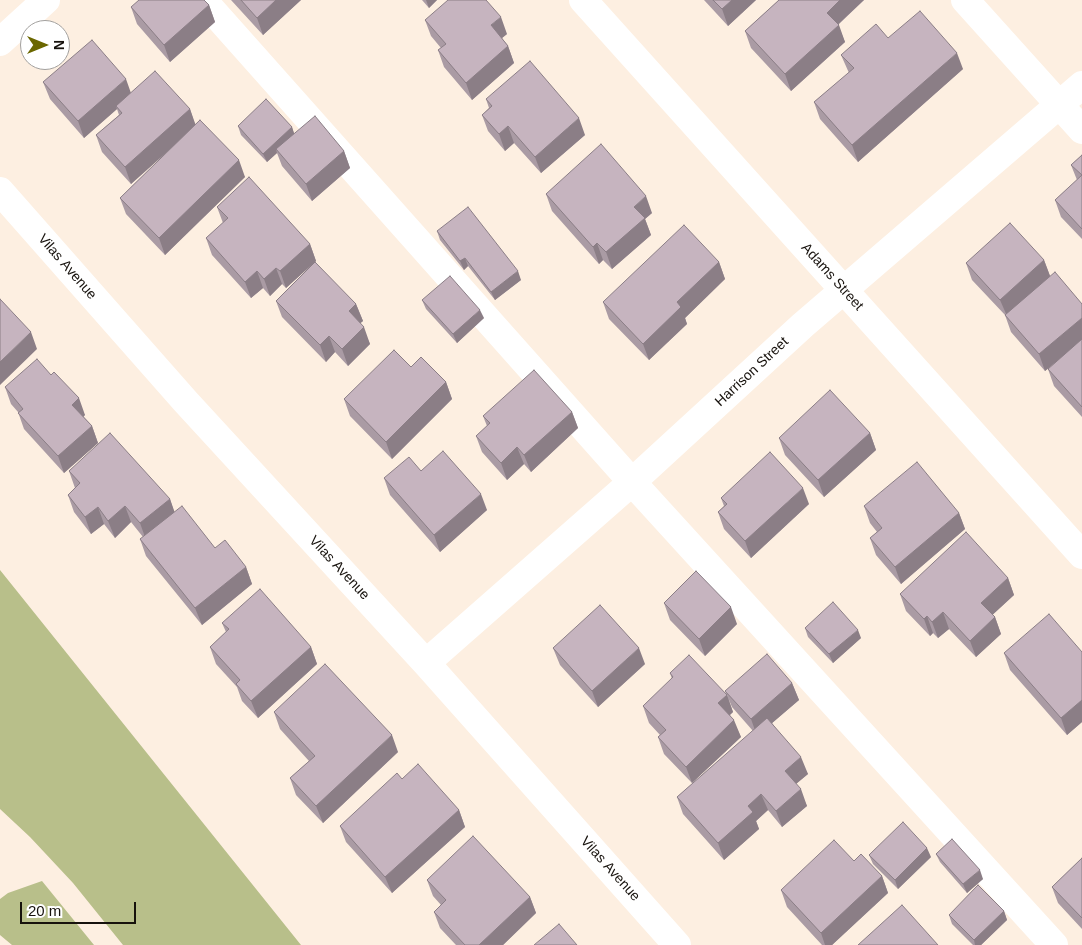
<!DOCTYPE html>
<html>
<head>
<meta charset="utf-8">
<style>
  body { margin:0 }
  #map { position:relative; width:1082px; height:945px; overflow:hidden; background:#fdefe1; font-family:Helvetica,sans-serif }
  canvas { display:block }
  .north { position:absolute; left:20px; top:20px; width:50px; height:50px; box-sizing:border-box; background:#fff; border:1px solid #a2a09e; border-radius:50%; rotate:90deg; font-size:14px; font-weight:700; line-height:20px; text-align:center; color:#17120d }
  .north::after { content:''; display:block; margin:auto; width:18px; height:22px; background:#6b6700; clip-path:polygon(50% 0,100% 100%,50% 72%,0 100%) }
  .scale { position:absolute; left:20px; top:902px; width:116px; height:22px; box-sizing:border-box; border:2px solid #17120d; border-top:0; padding-left:6px; font-size:15px; line-height:18px; white-space:nowrap; color:#17120d; -webkit-text-stroke:4px #fff; paint-order:stroke }
</style>
</head>
<body>
<div id="map">
<canvas width="1082" height="945"></canvas>
<div class="north">N</div>
<div class="scale">20 m</div>
</div>
<script>
const g = document.querySelector('canvas').getContext('2d');
g.lineJoin = 'round';
function paint(path, color) { g.fillStyle = color; g.fill(path, 'evenodd'); }
const poly = rows => new Path2D(rows.map(r => 'M' + r).join(''));
function trace(path, color, width, dash) { g.strokeStyle = color; g.lineWidth = width; g.lineCap = dash ? 'butt' : 'round'; g.setLineDash(dash || []); g.stroke(path); }
function write(font, color, halo, rows, align = 'center') {
  g.font = font + ' Helvetica,sans-serif'; g.lineWidth = 4; g.setLineDash([]); g.textBaseline = 'middle'; g.strokeStyle = halo; g.fillStyle = color; for (const [text, x, y, turn = 0] of rows) {
    g.save(); g.translate(x, y); g.rotate((+turn || 0) * Math.PI / 180); g.textAlign = isNaN(turn) ? turn : align; if (halo) g.strokeText(text, 0, 0); g.fillText(text, 0, 0); g.restore();
  }
}
const forest = poly([
  [0,570,301,945,123,945,73,883,30,837,0,809],
  [42,881,94,945,12,945,0,935,0,899,8,893]
]);
const minor = poly([
  [203,0,632,482,1054,945],
  [583,0,1082,555],
  [965,0,1082,130],
  [0,42,46,0],
  [0,191,186,402,426,663,677,945],
  [426,663,632,482,803,325,1082,85]
]);
const wall = poly([
  [231,0,301,0,263,35],
  [422,0,437,0,429,8],
  [704,0,756,0,728,26],
  [779,0,864,0,838,25,845,42,791,91,751,48,745,31],
  [209,5,215,22,170,62,137,24,131,7],
  [425,20,507,34,502,38,508,46,514,63,472,100,444,67,438,50,441,48,431,36],
  [888,38,963,69,858,162,820,119,814,102,849,73,841,55],
  [43,82,131,93,190,109,195,125,245,177,165,255,126,214,120,198,176,144,131,184,102,152,96,135,119,115,117,109,84,138,50,99],
  [486,99,585,135,541,173,514,143,505,151,488,131,482,115,489,108],
  [238,126,292,127,294,134,344,151,350,168,312,201,282,166,277,153,267,162,241,135],
  [1082,155,1082,239,1061,217,1055,200,1077,180,1071,165],
  [546,194,652,213,645,219,651,235,612,269,603,260,599,264,552,211],
  [217,207,310,244,316,261,286,288,282,284,270,296,263,288,251,298,212,255,206,238,223,223],
  [437,231,521,280,495,300,468,266,464,270,440,240],
  [1044,260,1050,276,1082,304,1082,417,1054,386,1048,369,1058,360,1045,371,1011,332,1005,315,972,280,966,263],
  [719,262,725,279,685,318,687,324,649,360,609,319,603,302],
  [422,300,484,318,457,343,426,309],
  [276,301,356,304,363,321,360,323,370,344,348,366,335,352,326,362,282,317],
  [411,367,446,382,452,399,392,459,350,416,344,399],
  [51,375,85,415,83,416,92,426,98,443,64,473,24,429,18,412,11,404,5,387],
  [572,412,578,428,531,472,524,464,507,480,482,452,476,436,487,426,483,416],
  [870,433,876,450,824,497,785,455,779,438],
  [69,471,170,499,174,512,215,548,246,567,252,584,202,625,146,556,140,539,143,537,131,522,115,538,104,524,91,534,74,512,68,495,75,488],
  [421,471,487,510,440,552,390,495,384,478],
  [721,498,809,504,751,558,724,529,718,512,724,506],
  [864,506,959,513,965,529,901,584,876,555,870,538,877,532,870,523],
  [1008,578,1014,595,992,615,995,617,1001,634,976,657,949,629,938,638,933,633,930,636,906,611,900,594],
  [664,603,737,624,705,656,670,620],
  [222,623,311,647,317,664,258,718,242,701,237,687,216,664,210,647,226,632],
  [805,628,861,638,833,663,808,637],
  [553,648,645,664,598,707,560,665],
  [1082,652,1082,722,1067,735,1010,670,1004,653],
  [670,673,727,695,733,712,730,715,741,737,692,783,664,754,658,737,660,735,649,723,643,706,672,679],
  [792,683,799,700,772,723,808,774,796,784,807,806,782,827,768,810,756,821,759,829,724,860,683,814,677,797,753,731,732,707,725,691],
  [274,712,398,752,323,823,296,795,290,778,309,761,280,729],
  [402,779,459,810,465,827,392,893,346,842,340,826],
  [936,854,983,879,967,893,940,862],
  [869,855,931,857,898,889,873,864],
  [1082,858,1082,929,1058,903,1052,887],
  [854,861,882,876,888,893,832,945,822,945,787,907,781,890],
  [427,880,530,897,536,913,503,945,456,945,440,928,434,912,441,905,433,896],
  [1004,911,1007,920,981,945,973,945,952,924,949,915]
]);
const shadedWall = poly([
  [276,0,301,0,263,35,257,18],
  [426,0,437,0,429,8],
  [732,0,756,0,728,26,722,9],
  [840,0,864,0,833,29,827,13],
  [209,5,215,22,170,62,164,45],
  [501,17,507,34,497,42,491,25],
  [839,25,845,42,791,91,785,74],
  [508,46,514,63,472,100,466,83],
  [957,53,963,69,858,162,852,145],
  [126,79,132,96,116,106,117,109,84,138,78,121],
  [190,109,196,126,131,184,125,167],
  [579,118,585,135,541,173,535,157],
  [508,126,514,143,505,151,499,134],
  [292,127,295,136,276,149,277,153,267,162,263,154],
  [344,151,350,168,312,201,306,184],
  [239,160,245,177,165,255,159,238],
  [646,196,652,213,645,219,651,235,612,269,606,252,634,207],
  [597,243,603,260,599,264,593,247],
  [310,244,316,261,286,288,280,271],
  [465,258,468,266,464,270,460,261],
  [1044,260,1050,276,1007,316,1000,300],
  [719,262,725,279,685,318,687,324,649,360,643,344,677,302],
  [276,268,282,284,270,296,264,279],
  [257,271,263,288,251,298,245,282],
  [518,271,521,280,495,300,491,292],
  [356,304,363,321,355,328,349,311],
  [480,310,484,318,457,343,453,334],
  [1082,318,1082,340,1045,371,1039,354],
  [364,327,370,344,348,366,342,349],
  [31,332,37,349,0,385,0,362],
  [329,336,335,352,326,362,320,345],
  [446,382,452,399,392,459,386,442],
  [79,398,85,415,79,422,72,405],
  [572,412,578,428,531,472,524,455],
  [92,426,98,443,64,473,58,456],
  [870,433,876,450,824,497,818,480],
  [517,447,524,464,507,480,501,463],
  [803,488,809,504,751,558,745,541],
  [481,494,487,510,440,552,434,535],
  [170,499,176,516,146,540,140,523],
  [125,506,131,522,115,538,108,521],
  [98,507,104,524,91,534,85,517],
  [959,513,965,529,901,584,895,567],
  [246,567,252,584,202,625,195,608],
  [1008,578,1014,595,987,620,981,603],
  [731,607,737,624,705,656,699,639],
  [943,612,949,629,938,638,932,622],
  [927,616,933,633,930,636,924,619],
  [995,617,1001,634,976,657,970,641],
  [858,630,861,638,833,663,829,654],
  [311,647,317,664,258,718,251,701],
  [639,648,645,664,598,707,592,691],
  [792,683,799,700,757,736,751,719],
  [727,695,733,712,724,720,718,703],
  [1082,700,1082,722,1067,735,1061,718],
  [734,720,741,737,692,783,686,767],
  [392,735,398,752,323,823,316,806],
  [801,757,808,774,791,788,785,771],
  [801,789,807,806,782,827,776,811],
  [761,794,768,810,756,821,759,829,724,860,718,843,748,806],
  [459,810,465,827,392,893,385,877],
  [927,848,931,857,898,889,895,880],
  [980,870,983,879,967,893,963,884],
  [882,876,888,893,832,945,825,945,821,933],
  [530,897,536,913,503,945,479,945],
  [1004,911,1007,920,981,945,975,945,974,940]
]);
const building = poly([
  [139,0,204,0,209,5,164,45,131,7,139,0],
  [241,0,276,0,257,18,241,0],
  [448,0,486,0,501,17,491,25,508,46,466,83,438,50,446,44,425,20,448,0],
  [713,0,732,0,722,9,713,0],
  [779,0,840,0,827,13,839,25,785,74,745,31,779,0],
  [920,11,957,53,852,145,814,102,854,68,841,55,876,24,888,38,920,11],
  [92,40,126,79,78,121,43,82,92,40],
  [530,61,579,118,535,157,508,126,499,134,482,115,492,106,486,99,530,61],
  [155,71,190,109,125,167,96,135,122,113,116,106,155,71],
  [266,99,292,127,263,154,238,126,266,99],
  [315,116,344,151,306,184,276,149,315,116],
  [200,120,239,160,159,238,120,198,200,120],
  [601,144,646,196,634,207,645,218,606,252,597,243,593,247,546,194,601,144],
  [1082,155,1082,229,1055,200,1082,175,1071,165,1082,155],
  [249,177,310,244,280,271,276,268,264,279,257,271,245,282,206,238,228,218,217,207,249,177],
  [468,207,518,271,491,292,465,258,460,261,437,231,468,207],
  [1010,223,1044,260,1000,300,966,263,1010,223],
  [684,225,719,262,677,302,681,307,643,344,603,302,684,225],
  [315,262,356,304,349,311,364,327,342,349,329,336,320,345,276,301,315,262],
  [1055,272,1082,304,1082,318,1039,354,1005,315,1055,272],
  [450,276,480,310,453,334,422,300,450,276],
  [0,299,31,332,0,362,0,299],
  [1082,339,1082,407,1048,369,1082,339],
  [394,350,411,367,421,357,446,382,386,442,344,399,394,350],
  [37,359,51,375,54,372,79,398,72,405,92,426,58,456,18,413,23,409,5,387,37,359],
  [534,370,572,412,524,455,517,447,501,463,476,436,490,423,483,416,534,370],
  [830,390,870,433,818,480,779,438,830,390],
  [110,433,170,499,140,523,125,506,108,521,98,507,85,517,68,495,80,483,69,471,110,433],
  [443,451,481,494,434,535,384,478,409,457,421,471,443,451],
  [770,452,803,488,745,541,718,512,727,504,721,498,770,452],
  [917,462,959,513,895,567,870,538,882,528,864,506,917,462],
  [182,506,215,548,225,540,246,567,195,608,140,539,182,506],
  [966,532,1008,578,981,603,995,617,970,641,943,612,932,622,927,616,924,619,900,594,966,532],
  [696,571,731,607,699,639,664,603,696,571],
  [260,589,311,647,251,701,236,684,240,680,210,647,229,629,222,623,260,589],
  [833,602,858,630,829,654,805,628,833,602],
  [600,605,639,648,592,691,553,648,600,605],
  [1049,614,1082,652,1082,700,1061,718,1004,653,1049,614],
  [767,654,792,683,751,719,725,691,767,654],
  [689,655,727,695,718,703,734,720,686,767,658,737,666,730,643,706,673,677,670,673,689,655],
  [325,664,392,735,316,806,290,778,315,756,274,712,325,664],
  [767,718,801,757,785,771,801,789,776,811,761,794,748,806,753,812,718,843,677,797,767,718],
  [418,764,459,810,385,877,340,826,397,773,402,779,418,764],
  [903,822,927,848,895,880,869,855,903,822],
  [473,836,530,897,479,945,465,945,434,912,446,900,427,880,473,836],
  [952,839,980,870,963,884,936,854,952,839],
  [834,840,854,861,861,854,882,876,821,933,781,890,834,840],
  [1082,858,1082,918,1052,887,1082,858],
  [978,885,1004,911,974,940,949,915,978,885],
  [902,905,938,945,858,945,902,905],
  [559,924,577,945,534,945,559,924]
]);
const streetNames = [
  ["Vilas Avenue",67,267,49],
  ["Adams Street",832,277,48],
  ["Harrison Street",752,372,-43],
  ["Vilas Avenue",339,568,47],
  ["Vilas Avenue",610,869,48]
];
paint(forest, '#b8bf8a');
trace(minor, '#fff', 28);
paint(wall, '#aa9ba4');
paint(shadedWall, '#8b7e86');
paint(building, '#c6b4bf');
trace(building, '#8b7e86', 1);
write('14px', '#17120d', '#fff', streetNames);
</script>
</body>
</html>
